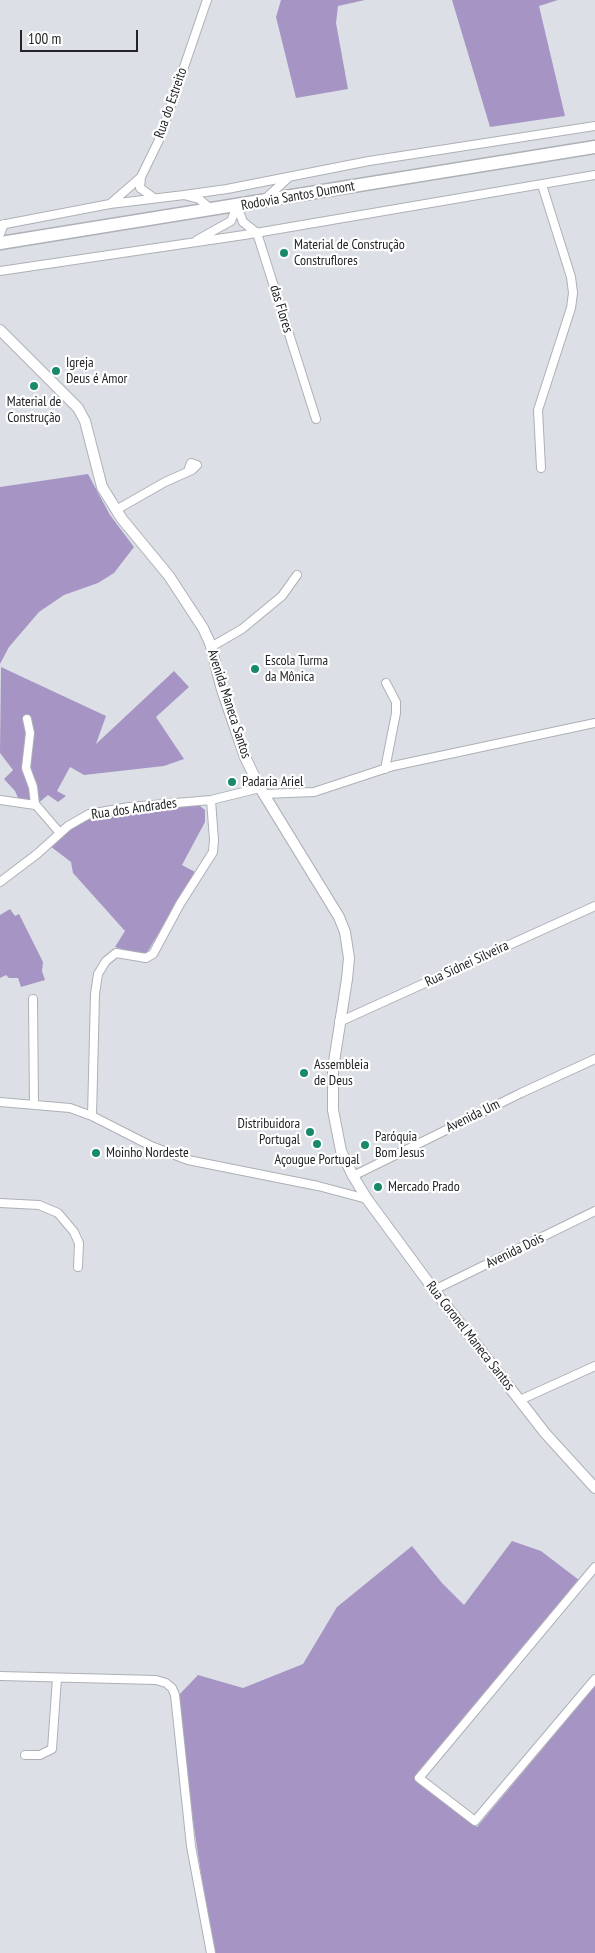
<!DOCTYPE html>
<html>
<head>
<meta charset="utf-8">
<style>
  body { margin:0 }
  #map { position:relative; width:595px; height:1953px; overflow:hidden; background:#dce0e6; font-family:"PT Sans Narrow",sans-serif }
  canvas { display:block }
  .scale { position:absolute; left:20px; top:30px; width:118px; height:22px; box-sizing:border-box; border:2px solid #232427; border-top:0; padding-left:6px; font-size:15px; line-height:18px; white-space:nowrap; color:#232427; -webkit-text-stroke:4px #fff; paint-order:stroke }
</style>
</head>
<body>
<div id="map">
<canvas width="595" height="1953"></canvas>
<div class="scale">100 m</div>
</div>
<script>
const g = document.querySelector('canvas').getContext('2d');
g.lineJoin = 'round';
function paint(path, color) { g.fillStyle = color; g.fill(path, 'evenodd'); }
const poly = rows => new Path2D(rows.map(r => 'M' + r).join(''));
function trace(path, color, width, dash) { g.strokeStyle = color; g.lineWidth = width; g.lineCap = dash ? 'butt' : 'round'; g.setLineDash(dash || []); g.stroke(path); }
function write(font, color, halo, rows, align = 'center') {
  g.font = font + ' "PT Sans Narrow",sans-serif'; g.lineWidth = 4.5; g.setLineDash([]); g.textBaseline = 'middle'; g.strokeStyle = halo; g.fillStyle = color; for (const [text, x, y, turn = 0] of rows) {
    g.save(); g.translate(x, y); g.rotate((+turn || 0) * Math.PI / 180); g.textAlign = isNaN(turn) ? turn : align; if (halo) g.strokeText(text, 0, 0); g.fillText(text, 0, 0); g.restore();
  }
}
const forest = poly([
  [281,0,365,0,338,6,336,23,348,89,296,98,276,17],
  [452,0,558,0,539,6,565,116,490,127],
  [88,474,110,515,134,547,114,573,98,583,64,595,39,612,9,647,0,664,0,487],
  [1,667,106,716,96,744,174,671,189,687,156,717,184,759,164,766,84,775,70,767,57,791,66,796,58,802,48,795,36,805,19,800,15,791,4,779,13,770,0,753],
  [190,805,200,806,205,810,205,822,182,865,195,872,145,956,115,947,125,931,73,873,71,862,50,846,72,827,97,816],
  [10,909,15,916,19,914,43,962,42,971,45,980,21,987,18,978,9,978,6,975,0,978,0,915],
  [512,1541,541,1551,579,1580,416,1778,477,1827,595,1686,595,1953,213,1953,181,1741,178,1696,198,1675,243,1688,303,1664,337,1607,412,1546,442,1583,464,1605]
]);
const minor = poly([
  [184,195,227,189,369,161,595,126],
  [154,198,140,188,141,177,159,140,207,0],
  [265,199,288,178],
  [110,204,141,177],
  [237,206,243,222,257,233,316,419],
  [0,225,110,204,184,195,199,199,211,209],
  [0,234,4,224],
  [197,240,231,221,237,206],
  [0,271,244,235,595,175],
  [541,468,538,410,571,308,573,293,571,277,542,185],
  [116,510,165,482,192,470,197,465,191,463,188,471],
  [211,647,242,629,282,596,297,575],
  [27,719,30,733,26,768,33,787,35,804,60,833],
  [385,769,396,713,396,702,386,683],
  [264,794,314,792,393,766,595,723],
  [0,800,35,805],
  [0,882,37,854,68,826,89,814,129,807,211,800,260,788],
  [33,999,34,1105],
  [339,1022,595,906],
  [0,1102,70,1108,92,1116,151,1146,188,1160,318,1186,367,1199],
  [92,1116,95,994,98,974,106,961,116,953,146,958,153,954,180,904,213,852,214,840,211,800],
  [353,1176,521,1093,595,1059],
  [0,1203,39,1205,58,1213,74,1232,79,1243,78,1267],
  [434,1290,595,1211],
  [520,1400,595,1366],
  [595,1567,419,1778,475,1821,595,1679],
  [0,1676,156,1680,166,1683,172,1688,175,1695,191,1846,211,1953],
  [25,1755,40,1755,52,1749,57,1678]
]);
const tertiary = poly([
  [0,330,78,408,85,421,102,487,122,519,169,576,203,628,210,643,222,690,245,757,260,788,339,917,345,932,349,958,347,979,333,1068,333,1110,341,1151,353,1176,367,1199,434,1290,545,1433,595,1488]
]);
const trunk = poly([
  [0,243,595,147]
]);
const markers = [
  [284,253,5,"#198a69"],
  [56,371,5,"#198a69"],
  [34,386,5,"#198a69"],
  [255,669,5,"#198a69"],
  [232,782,5,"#198a69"],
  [304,1073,5,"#198a69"],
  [310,1132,5,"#198a69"],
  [317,1144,5,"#198a69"],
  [365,1145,5,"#198a69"],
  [96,1153,5,"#198a69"],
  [378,1187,5,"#198a69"]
];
const streetNames = [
  ["Rua do Estreito",171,103,-71],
  ["Rodovia Santos Dumont",298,196,-10],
  ["das Flores",281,309,73],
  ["Avenida Maneca Santos",229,704,72],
  ["Rua dos Andrades",134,809,-8],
  ["Rua Sidnei Silveira",467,964,-25],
  ["Avenida Um",473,1116,-26],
  ["Avenida Dois",515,1251,-26],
  ["Rua Coronel Maneca Santos",470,1336,52]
];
const poiNames = [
  ["Material de Construção",294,245],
  ["Construflores",294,261],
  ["Igreja",66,363],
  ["Deus é Amor",66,379],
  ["Material de",34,402,"center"],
  ["Construção",34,418,"center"],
  ["Escola Turma",265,661],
  ["da Mônica",265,677],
  ["Padaria Ariel",242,782],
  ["Assembleia",314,1065],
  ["de Deus",314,1081],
  ["Distribuidora",300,1124,"right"],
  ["Portugal",300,1140,"right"],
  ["Paróquia",375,1137],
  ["Bom Jesus",375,1153],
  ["Moinho Nordeste",106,1153],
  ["Açougue Portugal",317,1160,"center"],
  ["Mercado Prado",388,1187]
];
paint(forest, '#a695c4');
trace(minor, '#adb0b6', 10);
trace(tertiary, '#adb0b6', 12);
trace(trunk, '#adb0b6', 15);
trace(minor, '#fff', 8);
trace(tertiary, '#fff', 10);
trace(trunk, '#fff', 12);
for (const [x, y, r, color] of markers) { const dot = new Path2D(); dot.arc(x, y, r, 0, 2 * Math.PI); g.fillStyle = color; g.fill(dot); trace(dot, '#fff', 2); }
write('14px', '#232427', '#fff', streetNames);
write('14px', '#232427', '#fff', poiNames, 'left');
</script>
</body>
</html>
